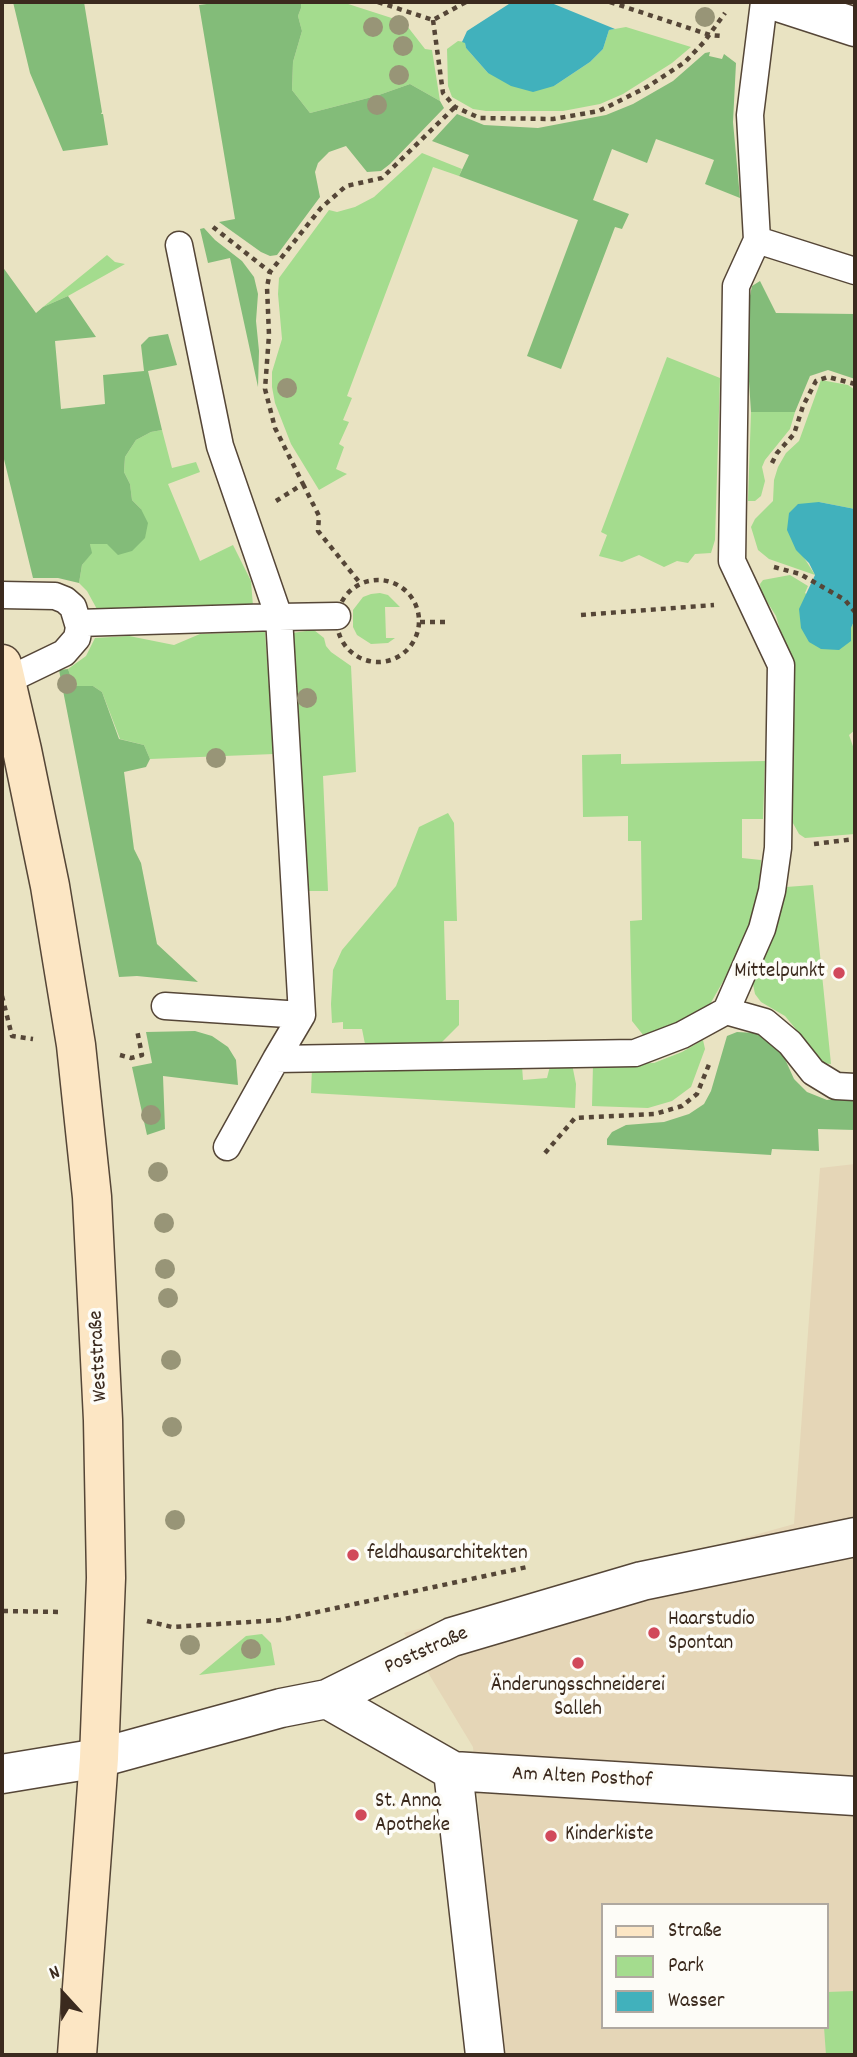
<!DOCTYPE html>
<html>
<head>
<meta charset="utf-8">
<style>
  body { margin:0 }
  #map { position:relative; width:857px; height:2057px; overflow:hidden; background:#e9e3c2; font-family:Dekko,sans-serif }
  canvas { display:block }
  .frame { position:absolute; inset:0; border:4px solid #3b2a1e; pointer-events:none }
  .legend { position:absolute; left:601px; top:1903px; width:228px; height:126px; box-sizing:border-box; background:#fdfcf7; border:2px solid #afa8a0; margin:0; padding:9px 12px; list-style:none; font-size:21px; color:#3b2a1e }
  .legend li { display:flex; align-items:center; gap:14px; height:35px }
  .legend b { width:35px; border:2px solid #afa8a0 }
  .north { position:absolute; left:28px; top:1959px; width:70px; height:70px; -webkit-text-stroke:5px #fdfcf7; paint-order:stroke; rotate:338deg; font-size:19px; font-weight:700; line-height:28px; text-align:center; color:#3b2a1e }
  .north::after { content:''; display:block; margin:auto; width:24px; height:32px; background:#3b2a1e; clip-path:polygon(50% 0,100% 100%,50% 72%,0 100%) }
</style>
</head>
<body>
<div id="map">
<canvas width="857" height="2057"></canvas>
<div class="frame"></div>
<ul class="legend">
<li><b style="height:9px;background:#fce6c4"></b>Straße</li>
<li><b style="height:19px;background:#a4dc8e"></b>Park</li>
<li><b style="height:19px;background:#41b1bc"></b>Wasser</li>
</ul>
<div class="north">N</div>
</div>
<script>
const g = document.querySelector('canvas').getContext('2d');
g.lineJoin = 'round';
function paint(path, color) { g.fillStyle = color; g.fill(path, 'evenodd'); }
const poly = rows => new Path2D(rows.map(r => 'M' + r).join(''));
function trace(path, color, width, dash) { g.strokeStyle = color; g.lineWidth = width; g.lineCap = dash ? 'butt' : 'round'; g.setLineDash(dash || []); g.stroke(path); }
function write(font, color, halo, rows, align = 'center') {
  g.font = font + ' Dekko,sans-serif'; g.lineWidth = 7; g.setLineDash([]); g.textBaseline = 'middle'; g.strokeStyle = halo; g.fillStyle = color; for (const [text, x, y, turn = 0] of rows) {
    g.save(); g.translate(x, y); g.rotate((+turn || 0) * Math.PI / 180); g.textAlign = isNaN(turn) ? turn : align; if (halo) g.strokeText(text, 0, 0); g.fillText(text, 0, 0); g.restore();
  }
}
const built = poly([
  [855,1164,855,2055,502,2055,473,1747,404,1633,794,1524,820,1168],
  [603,1905,827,1905,827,2027,603,2027]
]);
const green = poly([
  [301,2,342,2,404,22,425,49,432,50,440,101,410,84,376,96,310,113,292,90,293,62,302,31,298,16,301,8],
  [626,27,691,47,672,63,623,94,600,104,563,111,486,111,473,109,452,97,448,86,447,49,458,41,465,42,466,48,488,73,554,86,590,62,603,49,609,30],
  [422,153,462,169,459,176,433,167,347,396,352,398,343,420,349,422,339,444,344,447,336,469,347,474,319,490,291,444,275,403,272,387,272,372,282,339,278,294,279,278,329,210,337,212,355,207,374,197],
  [107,255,115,262,125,264,68,296,43,307],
  [667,357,720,378,715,540,711,553,695,554,688,563,677,561,664,567,639,555,622,562,599,556,607,535,601,532],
  [821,380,848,385,855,390,855,509,819,502,803,556,815,575,769,559,758,550,751,527,755,519,773,501,774,480,778,467,786,453,799,441],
  [751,412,795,412,790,429,765,460,762,467,765,481,761,496,755,501,748,501],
  [162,430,172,468,196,462,200,472,168,484,200,561,233,545,251,581,253,606,98,611,87,591,79,583,82,565,91,553,90,544,107,544,141,509,132,500,130,484,124,472,125,457,136,440,151,432],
  [790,575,808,586,805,593,851,628,855,619,855,730,849,735,855,752,855,834,805,838,799,834,789,816,787,653,776,616,761,592,760,584,763,580],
  [380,593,388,595,400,607,385,607,386,638,395,638,388,643,371,644,357,635,353,627,353,610,363,597,371,594],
  [314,630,324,638,326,646,331,652,351,666,356,772,323,776,328,891,307,891,292,633],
  [265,632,274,754,150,759,144,745,120,739,102,692,93,686,74,686,68,669,86,656,95,638,129,636,174,645,200,634],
  [621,754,621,764,765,761,763,819,742,819,742,858,761,860,760,891,749,928,733,964,709,1006,700,1016,644,1036,632,1021,630,921,642,920,641,841,628,841,628,816,583,817,582,755],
  [448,813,454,823,457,921,444,921,446,1000,459,1000,459,1025,442,1042,365,1044,362,1029,343,1029,343,1022,332,1023,331,1004,333,970,342,950,396,886,419,827],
  [813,885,831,1064,820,1063,813,1060,795,1028,785,1016,761,1002,755,994,753,984,754,972,782,891,786,887],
  [703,1040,705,1049,691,1087,672,1101,648,1108,592,1106,593,1064,654,1063,682,1052],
  [572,1064,576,1084,575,1108,311,1093,312,1068,522,1066,523,1080,547,1078,550,1066],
  [262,1634,271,1643,275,1665,199,1675,246,1636],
  [855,1991,855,2055,826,2055,824,2027,827,2027,827,1992]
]);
const forest = poly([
  [13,2,84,2,102,112,101,114,103,114,108,145,63,151,30,73],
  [222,2,301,2,301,8,298,16,302,31,293,62,292,90,310,113,376,96,410,84,440,101,444,108,390,164,381,171,367,172,346,146,329,152,318,163,315,172,320,197,277,255,270,256,261,252,219,222,235,219,199,5],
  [710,52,709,56,722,59,724,54,736,63,733,122,740,198,705,184,714,160,656,139,647,163,612,149,593,200,629,214,622,229,615,227,561,369,527,356,578,220,459,176,469,155,432,141,457,114,484,125,538,128,606,115,633,104,673,81,705,53],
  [204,228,215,240,242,261,254,277,258,294,256,321,259,351,258,387,230,258,208,263,200,229],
  [2,266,36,313,43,307,68,296,96,337,55,341,61,409,105,404,103,375,144,371,141,345,149,337,168,334,177,365,148,371,162,430,151,432,136,440,125,457,124,472,130,484,132,500,141,509,148,523,145,538,132,551,118,555,107,544,90,544,92,553,82,565,79,583,58,578,33,578,2,451],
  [760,281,776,313,855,314,855,379,828,370,810,376,795,412,751,412,745,320,752,286],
  [68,669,74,686,93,686,102,692,119,739,144,745,150,759,146,767,124,772,134,849,141,863,157,944,198,982,137,976,119,977,59,670],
  [195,1031,212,1036,228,1047,236,1060,238,1085,163,1076,165,1129,147,1135,132,1067,152,1063,146,1032],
  [737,1032,756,1033,771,1039,780,1048,794,1079,807,1092,827,1100,855,1096,855,1130,818,1129,819,1151,772,1149,771,1155,607,1145,607,1139,612,1132,626,1125,664,1122,689,1114,704,1104,711,1091,727,1036]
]);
const water = poly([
  [512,2,549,2,615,29,609,30,603,49,590,62,554,86,533,92,511,86,488,73,466,48,465,43,462,42,467,31],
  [819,502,855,509,855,619,851,628,851,641,839,650,821,649,809,642,801,628,799,609,815,575,809,563,796,550,787,530,789,513,798,504]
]);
const path = poly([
  [378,2,433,20,466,2],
  [610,2,710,35,722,36],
  [433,20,443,93,455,107,480,118,553,119,599,111,647,87,685,62,704,42,725,13],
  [213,227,270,272],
  [772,463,777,453,794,434,803,406,816,381,828,377,855,384],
  [303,484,319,516,318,531,360,583],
  [276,501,303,484,275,428,265,389,269,335,267,287,270,272,321,208,346,186,382,178,455,107],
  [774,567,800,574,845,600,855,612],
  '337 621a41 41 0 1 1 82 0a41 41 0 1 1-82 0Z',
  [581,615,714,605],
  [420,622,448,622],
  [814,844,855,839],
  [2,996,12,1036,33,1039],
  [120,1055,131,1058,142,1055,137,1030],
  [545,1153,575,1118,655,1114,682,1106,697,1094,710,1062],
  [3,1611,62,1612],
  [147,1621,172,1627,280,1620,527,1567]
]);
const service = poly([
  [757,240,855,271],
  [2,595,55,596,65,600,73,607,79,627,77,638,64,653,6,681],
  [78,623,279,617,220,446,179,245],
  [165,1006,302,1015],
  [726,1011,762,929,772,891,778,848,781,665,732,561,736,286,757,240,750,115,764,2],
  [276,1059,302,1015,279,617,337,616],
  [227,1147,276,1059,635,1053,682,1035,726,1011,765,1022,790,1043,813,1072,836,1086,855,1087]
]);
const minor = poly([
  [778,2,855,27],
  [327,1699,453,1771,855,1796],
  [453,1771,485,2055],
  [2,1774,99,1758,281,1708,327,1699,452,1637,642,1581,855,1537]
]);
const secondary = poly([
  [2,664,22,750,50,886,76,1045,92,1197,103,1420,106,1578,99,1758,77,2055]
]);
const trees = [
  [705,17],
  [399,25],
  [373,27],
  [403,46],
  [399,75],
  [377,105],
  [287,388],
  [67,684],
  [307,698],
  [216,758],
  [151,1115],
  [158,1172],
  [164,1223],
  [165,1269],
  [168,1298],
  [171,1360],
  [172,1427],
  [175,1520],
  [190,1645],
  [251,1649]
];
const markers = [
  [839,973,7,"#d1495b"],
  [353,1555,7,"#d1495b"],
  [654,1633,7,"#d1495b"],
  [578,1663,7,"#d1495b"],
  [361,1815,7,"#d1495b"],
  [551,1836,7,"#d1495b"]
];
const poiNames = [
  ["Mittelpunkt",825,973,"right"],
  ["feldhausarchitekten",367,1555],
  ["Haarstudio",668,1621],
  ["Spontan",668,1645],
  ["Änderungsschneiderei",578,1687,"center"],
  ["Salleh",578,1711,"center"],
  ["St. Anna",375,1803],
  ["Apotheke",375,1827],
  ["Kinderkiste",565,1836]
];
const streetNames = [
  ["Weststraße",100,1356,-93],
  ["Poststraße",427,1652,-24],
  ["Am Alten Posthof",582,1779,3]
];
paint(built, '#e5d6b7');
paint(green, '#a4dc8e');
paint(forest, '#83bc79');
paint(water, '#41b1bc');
trace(service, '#554637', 29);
trace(minor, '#554637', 41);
trace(secondary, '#554637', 41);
trace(path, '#554637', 4.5, [5, 5]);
trace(service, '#fff', 26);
trace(minor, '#fff', 38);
trace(secondary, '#fce6c4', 38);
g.fillStyle = '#989577';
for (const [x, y] of trees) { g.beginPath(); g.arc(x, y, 10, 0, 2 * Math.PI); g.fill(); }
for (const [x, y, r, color] of markers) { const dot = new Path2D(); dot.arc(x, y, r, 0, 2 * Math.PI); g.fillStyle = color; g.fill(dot); trace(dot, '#fdfcf7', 2.5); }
write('21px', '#3b2a1e', '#fdfcf7', poiNames, 'left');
write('21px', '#3b2a1e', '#fdfcf7', streetNames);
</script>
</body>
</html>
